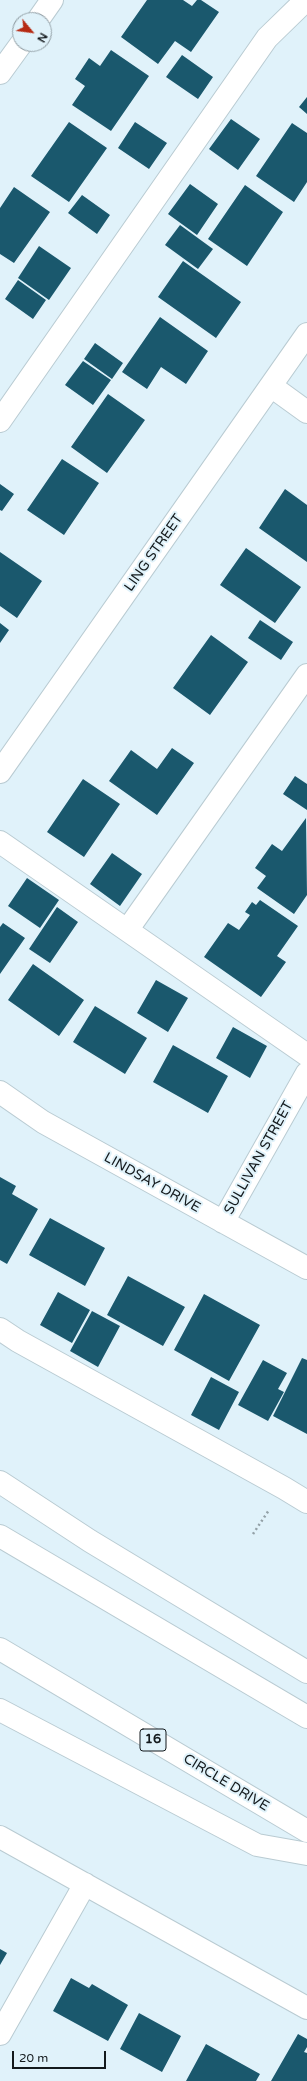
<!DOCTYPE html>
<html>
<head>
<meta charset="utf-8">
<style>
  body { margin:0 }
  #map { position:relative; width:307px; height:2081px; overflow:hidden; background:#e0f2fa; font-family:"Varela Round",sans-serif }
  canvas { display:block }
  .north { position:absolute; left:12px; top:12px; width:40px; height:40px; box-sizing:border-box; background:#e0f2fa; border:1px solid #8e9ba1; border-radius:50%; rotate:119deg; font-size:11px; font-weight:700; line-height:16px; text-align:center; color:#13191c }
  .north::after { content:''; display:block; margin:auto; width:14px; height:18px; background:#b62a13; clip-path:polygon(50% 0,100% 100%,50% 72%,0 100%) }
  .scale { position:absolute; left:12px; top:2051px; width:94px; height:18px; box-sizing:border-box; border:2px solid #13191c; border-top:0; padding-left:5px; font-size:12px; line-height:14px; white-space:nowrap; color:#13191c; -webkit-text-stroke:3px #e0f2fa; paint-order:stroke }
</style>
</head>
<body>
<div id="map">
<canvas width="307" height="2081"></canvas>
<div class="north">N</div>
<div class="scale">20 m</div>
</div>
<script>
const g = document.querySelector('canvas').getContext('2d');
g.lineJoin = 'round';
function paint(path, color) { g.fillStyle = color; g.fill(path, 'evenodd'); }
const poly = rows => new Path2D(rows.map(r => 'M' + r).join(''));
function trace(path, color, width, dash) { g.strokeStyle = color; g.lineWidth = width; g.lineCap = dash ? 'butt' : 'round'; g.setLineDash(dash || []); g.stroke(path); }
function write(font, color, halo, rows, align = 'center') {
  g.font = font + ' "Varela Round",sans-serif'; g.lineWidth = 4; g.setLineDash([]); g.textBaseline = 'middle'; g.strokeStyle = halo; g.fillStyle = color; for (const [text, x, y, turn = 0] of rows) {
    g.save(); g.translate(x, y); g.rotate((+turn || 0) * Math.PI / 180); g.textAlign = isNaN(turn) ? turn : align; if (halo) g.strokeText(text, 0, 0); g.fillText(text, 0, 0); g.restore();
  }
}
const building = poly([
  [147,0,183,0,192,6,197,0,201,0,219,12,191,52,175,41,158,64,121,37],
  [111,50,149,76,111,131,72,105,85,86,75,79,89,58,100,66],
  [182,55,213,77,198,99,166,77],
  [307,97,307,114,299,107],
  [231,119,260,139,238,170,209,149],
  [69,122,107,148,69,202,31,176],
  [135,122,167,143,149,169,118,148],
  [292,123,307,133,307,182,294,202,256,176],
  [190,184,218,204,197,235,168,214],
  [245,185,283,212,247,266,208,239],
  [14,187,50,212,14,263,0,254,0,208],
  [82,195,110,215,97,234,68,213],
  [180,225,213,249,198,269,165,245],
  [39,246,71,268,49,300,18,278],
  [183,261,241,302,216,338,158,297],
  [18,280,46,300,33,319,5,299],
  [160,317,208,351,186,384,161,367,147,389,122,372],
  [95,343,123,363,112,379,84,359],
  [83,361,111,380,93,405,65,385],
  [108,394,145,420,107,473,71,447],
  [62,459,99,483,64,535,27,510],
  [0,484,14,494,2,511,0,510],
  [285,489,307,505,307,562,259,528],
  [246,548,301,587,275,623,220,585],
  [0,552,42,581,17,618,0,606],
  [260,620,293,642,281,660,248,638],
  [0,623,9,630,0,643],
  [211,635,248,662,210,715,173,688],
  [172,748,194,763,157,815,109,781,131,750,157,769],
  [295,776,307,784,307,810,283,794],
  [83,779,120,804,84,857,47,832],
  [306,818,307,895,294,914,257,888,266,876,255,868,272,844,282,851],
  [112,853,142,874,120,906,90,884],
  [27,878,59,900,40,928,8,906],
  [260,900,298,926,277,956,286,962,261,997,204,957,228,923,239,930,250,915,245,912,252,902,256,905],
  [57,907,78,922,50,963,29,949],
  [3,923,25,938,0,974,0,927],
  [33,964,84,1000,59,1036,8,1000],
  [156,980,188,998,168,1032,137,1013],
  [95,1006,147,1038,125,1074,73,1042],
  [233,1027,267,1046,250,1078,216,1058],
  [173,1045,228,1076,208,1113,153,1082],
  [0,1177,16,1186,12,1194,38,1209,7,1264,0,1260],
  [50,1218,105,1248,85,1286,29,1255],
  [128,1276,185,1307,163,1346,107,1315],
  [58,1292,90,1310,72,1343,40,1325],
  [204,1294,260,1325,229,1381,174,1350],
  [92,1311,120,1326,98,1367,70,1351],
  [302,1358,307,1360,307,1434,273,1416],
  [263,1360,287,1373,278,1389,284,1392,268,1421,238,1405],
  [211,1377,239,1392,219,1430,191,1415],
  [0,1949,7,1953,0,1965],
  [71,1978,89,1988,92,1984,128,2005,108,2041,53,2011],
  [139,2013,181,2036,162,2072,120,2049],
  [298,2034,307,2039,307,2047,304,2052,307,2053,307,2081,271,2081],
  [206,2044,260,2074,256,2081,186,2081]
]);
const path = poly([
  [253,1534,269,1510]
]);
const minor = poly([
  [38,20,52,0],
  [0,73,21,44],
  [271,386,307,412],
  [0,421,267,38,306,0],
  [0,772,307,334],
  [0,842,307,1055],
  [128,929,307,675],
  [0,1092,43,1122,307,1268],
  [223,1222,307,1073],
  [0,1329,18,1341,284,1488,307,1502],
  [0,1837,307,2008],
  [0,2034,85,1884]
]);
const highway = poly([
  [0,1482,90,1541,307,1672],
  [0,1536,307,1717],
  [0,1649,307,1831],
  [0,1710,257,1845,307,1854]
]);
const shields = [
  [153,1740,26]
];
const shieldNames = [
  ["16",153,1740]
];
const streetNames = [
  ["LING STREET",154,553,-55],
  ["SULLIVAN STREET",259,1158,-61],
  ["LINDSAY DRIVE",152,1183,29],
  ["CIRCLE DRIVE",226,1783,31]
];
paint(building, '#1a586d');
trace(minor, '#b9cbd2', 24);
trace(highway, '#b9cbd2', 24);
trace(path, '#92a0a6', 2.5, [2, 3]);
trace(minor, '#fff', 22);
trace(highway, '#fff', 22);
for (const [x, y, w] of shields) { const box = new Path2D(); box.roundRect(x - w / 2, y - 11, w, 22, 3); g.fillStyle = '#e0f2fa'; g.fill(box); trace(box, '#13191c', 1); }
write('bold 13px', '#13191c', null, shieldNames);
write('14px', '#13191c', '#e0f2fa', streetNames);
</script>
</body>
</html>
